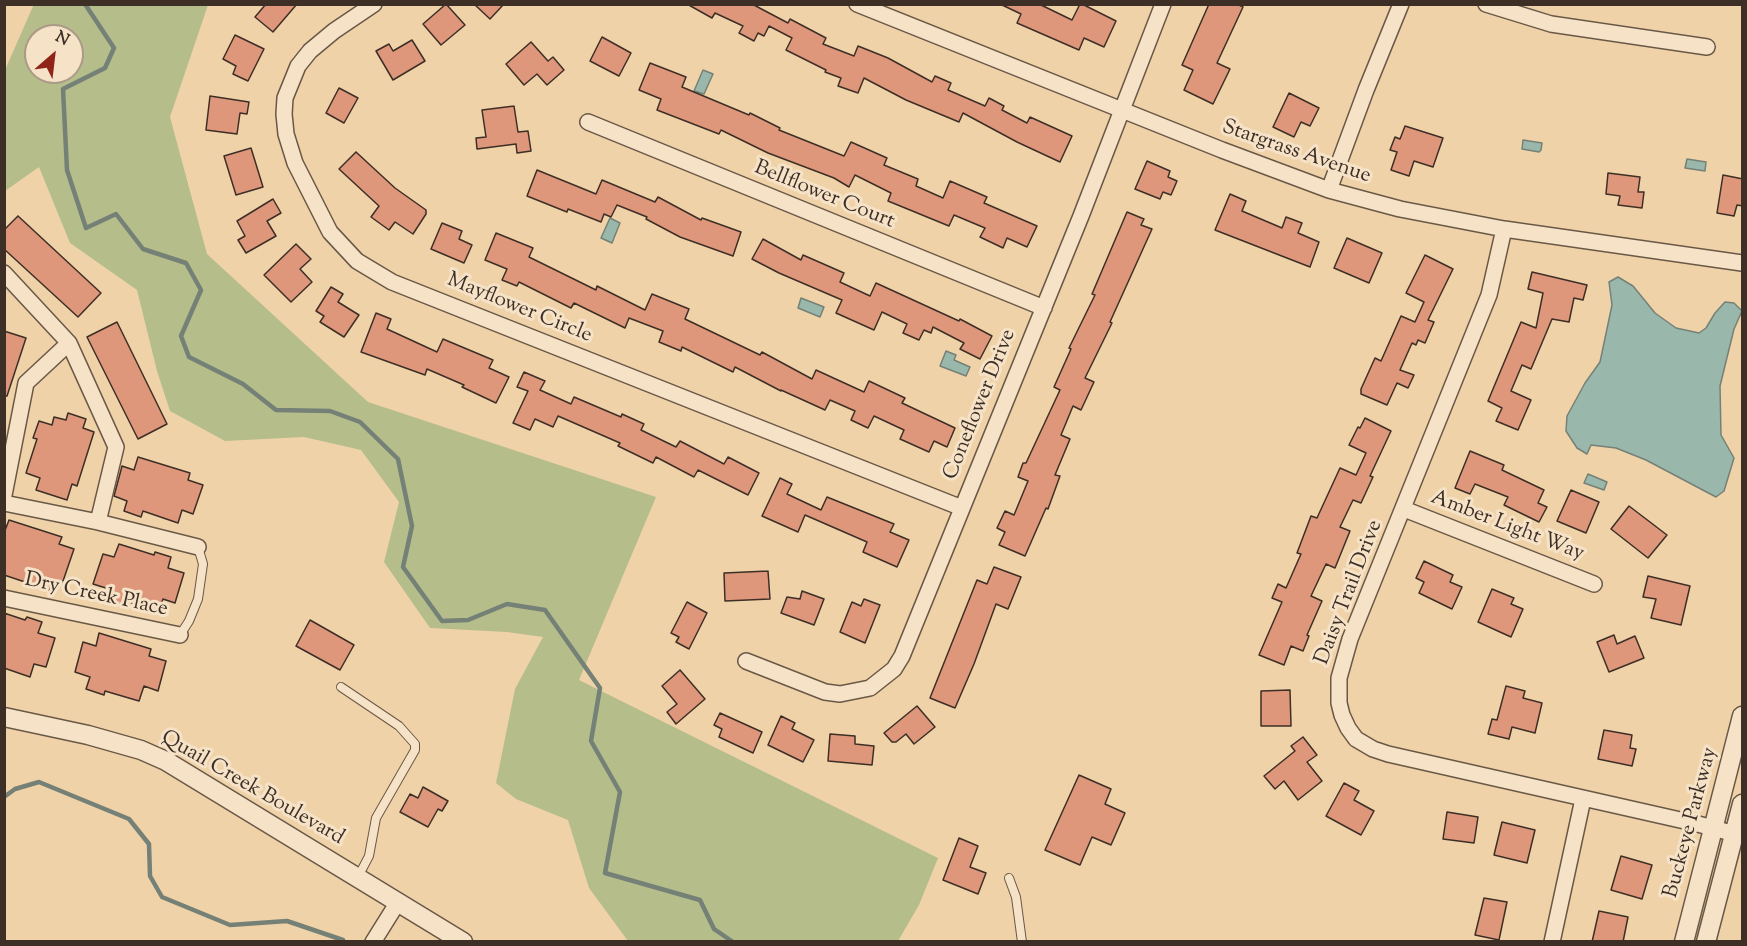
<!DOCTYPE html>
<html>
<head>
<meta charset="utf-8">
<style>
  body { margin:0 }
  #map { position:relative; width:1747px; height:946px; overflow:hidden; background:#f0d2a9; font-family:"Sorts Mill Goudy",serif }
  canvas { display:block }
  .frame { position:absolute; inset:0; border:6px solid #3d2f26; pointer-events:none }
  .north { position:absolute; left:24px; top:24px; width:60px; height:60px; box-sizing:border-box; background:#f5e2c7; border:2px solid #ab9a87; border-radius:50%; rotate:28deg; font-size:16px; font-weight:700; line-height:24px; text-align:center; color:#3d2f26 }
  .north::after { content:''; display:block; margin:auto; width:21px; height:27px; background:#8f2418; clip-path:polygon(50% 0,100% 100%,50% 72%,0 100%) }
</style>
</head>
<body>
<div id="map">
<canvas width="1747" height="946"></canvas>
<div class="frame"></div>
<div class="north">N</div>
</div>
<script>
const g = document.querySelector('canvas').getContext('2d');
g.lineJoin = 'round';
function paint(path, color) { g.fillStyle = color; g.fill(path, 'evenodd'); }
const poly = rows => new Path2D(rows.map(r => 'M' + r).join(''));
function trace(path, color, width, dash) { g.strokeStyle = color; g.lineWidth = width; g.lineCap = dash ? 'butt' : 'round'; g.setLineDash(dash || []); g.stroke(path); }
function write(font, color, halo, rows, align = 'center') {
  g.font = font + ' "Sorts Mill Goudy",serif'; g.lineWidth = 6; g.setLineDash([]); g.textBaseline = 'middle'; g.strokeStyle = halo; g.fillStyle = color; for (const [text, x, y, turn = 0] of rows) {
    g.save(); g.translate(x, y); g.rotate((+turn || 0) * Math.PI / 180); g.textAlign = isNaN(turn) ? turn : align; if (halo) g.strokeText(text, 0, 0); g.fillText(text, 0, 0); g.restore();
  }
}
const green = poly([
  [34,4,208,5,170,117,207,254,368,402,656,497,579,680,938,858,919,905,898,941,628,941,589,888,568,820,516,799,496,783,515,689,543,637,507,632,430,628,384,562,399,502,361,450,304,437,225,441,170,411,157,371,137,290,70,243,39,167,5,191,5,70],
  [36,36,72,36,72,72,36,72]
]);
const water = poly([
  [703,70,713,74,704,94,694,91,703,70],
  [1523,140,1542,143,1541,150,1539,152,1522,149,1523,140],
  [1687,159,1706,162,1705,171,1685,168,1687,159],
  [610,218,620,223,612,243,601,238,610,218],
  [1618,277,1633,286,1655,313,1676,328,1699,333,1706,328,1715,313,1725,302,1734,303,1742,311,1734,329,1720,386,1721,435,1734,458,1724,491,1716,497,1646,460,1616,448,1591,445,1587,454,1577,448,1566,431,1567,416,1585,383,1600,362,1612,305,1609,282,1618,277],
  [801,298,824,307,820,317,798,308,801,298],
  [946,351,956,355,954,360,970,367,966,376,940,366,946,351],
  [1588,474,1607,482,1604,490,1584,483,1588,474]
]);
const stream = poly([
  [85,4,114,48,105,68,63,89,67,170,86,228,116,214,143,249,186,263,201,290,181,336,189,357,243,384,276,410,330,411,360,422,398,459,412,526,403,567,442,621,468,620,507,604,545,610,600,688,591,741,620,792,605,873,700,900,714,929,733,942],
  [4,797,15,789,39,782,129,819,149,844,150,876,162,897,230,925,287,921,343,940]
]);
const building = poly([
  [266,4,297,4,273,32,255,17,266,4],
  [446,4,465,25,441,45,423,24,446,4],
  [474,4,504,4,490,19,474,4],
  [687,4,752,4,788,23,790,19,826,38,823,44,854,56,858,46,888,58,932,82,935,76,951,83,948,90,985,106,989,98,1004,106,1002,110,1027,123,1030,117,1072,136,1060,162,1017,142,963,113,959,122,906,100,864,78,858,93,838,86,841,78,825,72,826,70,786,50,792,38,769,26,764,36,758,33,754,41,739,33,743,26,715,13,712,18,687,4],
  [1000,4,1039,4,1072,20,1080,4,1082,4,1116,21,1104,47,1084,38,1079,50,1017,23,1021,14,1000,4],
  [1209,4,1237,4,1243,7,1217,63,1230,69,1213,104,1184,90,1193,70,1182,65,1209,4],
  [235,35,264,49,248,81,233,74,236,66,223,59,235,35],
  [602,37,631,53,619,76,590,61,602,37],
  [412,40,425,61,393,80,376,51,389,44,393,51,412,40],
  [531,42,548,61,553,57,564,70,547,85,537,74,524,85,506,64,531,42],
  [650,63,686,77,682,87,749,115,750,113,780,128,779,130,844,156,851,142,887,158,884,165,918,179,916,186,943,198,950,181,987,197,984,203,1037,226,1027,247,1007,238,1003,248,980,237,985,228,954,215,949,226,888,201,891,193,855,175,849,187,834,178,768,153,721,130,719,134,657,110,661,99,639,90,650,63],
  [339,88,358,98,344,123,326,113,339,88],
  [1289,93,1319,108,1310,126,1301,122,1294,137,1273,127,1289,93],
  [210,96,249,102,247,114,240,113,237,134,206,130,210,96],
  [514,106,518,132,528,131,531,151,517,153,516,144,477,149,476,138,486,137,482,110,514,106],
  [1405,126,1443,138,1433,167,1414,161,1409,176,1391,170,1397,152,1390,150,1395,137,1400,139,1405,126],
  [251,148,263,187,236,195,224,156,251,148],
  [356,152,395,188,426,210,426,214,413,234,395,222,389,230,371,217,379,206,339,169,356,152],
  [1147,161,1170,171,1168,177,1177,181,1171,195,1163,192,1160,199,1135,189,1147,161],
  [537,170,596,194,602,180,655,202,658,197,701,220,702,218,741,232,733,256,680,237,646,219,647,217,617,205,611,217,604,214,601,222,568,209,567,212,527,196,537,170],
  [1608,173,1640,177,1638,192,1644,192,1642,208,1618,205,1620,196,1606,194,1608,173],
  [1723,175,1743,179,1743,206,1737,205,1734,216,1717,213,1723,175],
  [1230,194,1246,201,1242,211,1282,228,1286,217,1302,223,1298,233,1319,242,1310,267,1215,230,1230,194],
  [273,199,281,213,267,221,276,236,246,253,238,240,245,236,237,221,273,199],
  [1127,212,1144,219,1141,225,1152,229,1110,322,1112,323,1085,378,1094,382,1081,410,1073,406,1061,435,1070,439,1055,475,1060,476,1048,509,1046,508,1025,556,999,545,1005,532,997,528,1005,511,1014,515,1028,481,1018,477,1023,463,1026,463,1060,390,1054,387,1071,349,1069,348,1095,295,1092,294,1127,212],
  [18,216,101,293,78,317,4,249,4,230,18,216],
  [442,223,462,231,459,239,472,245,464,263,431,249,442,223],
  [496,233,533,248,529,257,596,290,597,286,645,310,652,294,689,309,685,319,760,355,762,352,812,379,816,370,864,392,869,381,905,398,902,403,955,428,947,447,934,441,929,452,900,439,904,430,874,416,868,428,851,420,855,411,830,400,825,410,781,390,781,391,735,367,733,372,682,347,681,351,659,342,663,331,629,318,625,328,574,303,571,308,519,282,517,286,502,280,507,269,485,260,496,233],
  [1347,238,1382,253,1369,283,1334,268,1347,238],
  [763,239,801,260,803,255,844,273,840,282,870,296,876,283,959,321,960,319,992,336,980,359,960,349,964,343,933,327,931,333,924,330,919,340,903,333,907,324,882,312,874,330,836,313,842,300,779,273,752,259,763,239],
  [296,244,311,259,300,269,312,282,291,302,264,275,296,244],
  [1425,255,1453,269,1428,320,1434,322,1425,343,1418,340,1416,345,1412,343,1400,370,1414,375,1408,388,1397,383,1387,405,1361,394,1361,389,1375,358,1381,361,1401,316,1415,322,1424,302,1406,293,1425,255],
  [1532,272,1587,285,1583,300,1574,298,1569,322,1552,319,1531,369,1522,365,1511,391,1531,400,1518,430,1496,421,1502,408,1488,401,1521,322,1536,328,1543,293,1528,289,1532,272],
  [331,287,343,294,338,302,359,315,344,337,320,322,324,316,316,311,331,287],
  [376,313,391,319,387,329,437,352,443,339,493,360,489,368,509,377,496,403,462,387,464,385,427,369,425,375,361,352,376,313],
  [117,322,167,424,138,439,87,337,117,322],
  [4,331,26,338,7,396,4,396,4,331],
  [524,372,545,381,540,390,571,404,574,397,621,417,622,414,644,424,641,430,676,447,680,441,724,464,728,457,759,473,748,495,698,470,694,477,656,457,653,463,618,446,620,443,558,416,553,427,535,419,530,430,513,423,528,391,517,387,524,372],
  [68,413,86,419,83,428,94,432,77,486,72,484,67,500,36,490,40,478,26,473,37,439,33,438,39,421,52,425,54,417,66,420,68,413],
  [1365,418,1391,431,1370,476,1373,477,1361,503,1353,500,1340,527,1350,531,1335,568,1326,564,1311,596,1322,601,1307,635,1309,636,1303,651,1291,646,1284,665,1259,655,1282,602,1272,598,1278,584,1286,588,1301,554,1297,553,1311,516,1317,518,1340,468,1356,475,1366,453,1349,445,1358,427,1360,428,1365,418],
  [1470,451,1504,465,1502,470,1544,490,1538,503,1547,507,1539,522,1504,505,1508,497,1475,484,1470,494,1455,488,1470,451],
  [138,457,190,473,188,480,203,485,193,514,182,510,178,523,143,511,141,517,124,511,127,501,114,496,121,470,122,466,134,470,138,457],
  [780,478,792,484,787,494,821,510,827,497,894,524,890,532,909,540,897,567,863,552,867,542,805,515,798,532,762,516,780,478],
  [1571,490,1599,502,1586,533,1557,521,1571,490],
  [1629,506,1667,535,1648,558,1611,529,1629,506],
  [9,520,62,537,59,544,74,549,62,584,52,581,49,590,4,575,4,533,9,520],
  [119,544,154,555,155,552,171,557,168,568,184,573,175,603,163,599,159,611,126,601,124,606,105,600,109,589,93,584,103,554,114,557,119,544],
  [1424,561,1453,575,1450,582,1462,587,1452,609,1419,593,1424,582,1416,578,1424,561],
  [994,567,1021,577,1008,609,996,604,974,664,955,708,930,698,977,580,987,584,994,567],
  [768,571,770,599,725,601,724,573,768,571],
  [1648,576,1690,586,1681,625,1651,618,1656,599,1643,597,1648,576],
  [1492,589,1514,598,1511,604,1523,609,1511,637,1478,622,1492,589],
  [802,591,824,599,814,625,781,613,787,597,800,599,802,591],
  [864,599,880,605,865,643,840,632,852,602,861,606,864,599],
  [687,602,707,613,689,649,676,642,679,637,671,633,687,602],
  [4,613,25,620,27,617,42,622,38,633,55,638,46,667,34,664,30,677,4,668,4,613],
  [310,620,354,645,340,670,296,646,310,620],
  [99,633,151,649,149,656,166,661,158,691,144,686,139,701,105,691,104,695,86,689,90,677,75,672,83,642,96,646,99,633],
  [1614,635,1617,644,1635,636,1644,658,1609,672,1597,642,1614,635],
  [680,670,705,699,676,724,667,712,677,704,662,686,680,670],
  [1506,686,1525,691,1523,698,1542,703,1535,733,1512,727,1509,739,1488,734,1492,719,1497,720,1506,686],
  [1290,690,1291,726,1261,726,1261,691,1290,690],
  [917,706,935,727,914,744,906,734,896,742,892,742,884,733,917,706],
  [720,713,762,732,753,753,719,737,722,729,714,725,720,713],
  [781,716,795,723,792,729,814,740,803,762,768,745,781,716],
  [1604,730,1632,735,1630,748,1636,749,1632,766,1598,759,1604,730],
  [830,734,855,736,855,744,874,746,872,765,828,761,830,734],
  [1303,737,1317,755,1307,762,1322,781,1298,800,1284,781,1275,789,1264,776,1295,751,1291,746,1303,737],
  [1079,775,1111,789,1105,804,1125,813,1111,845,1092,837,1080,865,1045,850,1079,775],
  [1344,783,1359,791,1354,800,1374,811,1361,835,1326,816,1344,783],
  [423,787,448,801,442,811,438,809,428,827,400,812,410,794,418,798,423,787],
  [1447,812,1478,817,1474,843,1443,839,1447,812],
  [1502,822,1535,830,1527,863,1494,855,1502,822],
  [959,838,978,846,970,867,986,873,978,894,943,880,959,838],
  [1621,856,1652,865,1642,899,1611,890,1621,856],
  [1484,898,1507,902,1499,940,1475,935,1484,898],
  [1599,911,1628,917,1623,942,1592,942,1599,911]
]);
const service = poly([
  [180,635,189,621,198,599,203,564,198,547],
  [341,687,399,726,415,744,415,750,376,818,369,856,358,877],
  [1009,878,1016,897,1022,942]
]);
const minor = poly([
  [374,4,334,31,310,51,298,66,285,98,284,114,286,134,295,163,330,232,357,261,392,282,962,508],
  [857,4,1222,150,1329,190,1400,209,1504,229,1742,263],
  [1486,4,1551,24,1707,47],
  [588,122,1044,308],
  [1329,190,1366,90,1401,4],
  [1504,229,1489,295,1350,639,1339,678,1339,703,1342,715,1348,728,1356,739,1373,749,1388,754,1698,824,1735,834],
  [4,273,69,343,116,447,98,522],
  [4,495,26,383,69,343],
  [4,503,98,522,198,547],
  [1404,509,1594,584],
  [4,598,180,635],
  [746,661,825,692,840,694,870,688,894,669,902,656,1081,216,1163,4],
  [373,942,398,902],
  [1552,942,1583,799]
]);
const tertiary = poly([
  [4,717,88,735,141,750,166,761,463,942],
  [1684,942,1742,716],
  [1706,942,1742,804]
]);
const streetNames = [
  ["Stargrass Avenue",1296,153,19],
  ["Bellflower Court",824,196,22],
  ["Mayflower Circle",519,309,22],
  ["Coneflower Drive",981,405,-68],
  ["Amber Light Way",1507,527,21],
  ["Daisy Trail Drive",1350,593,-69],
  ["Dry Creek Place",96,596,12],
  ["Quail Creek Boulevard",252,789,30],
  ["Buckeye Parkway",1692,823,-75]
];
paint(green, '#b5bd8b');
paint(water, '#9ab7ab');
trace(water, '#758176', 1.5);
trace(stream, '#758176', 4.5);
paint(building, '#de977b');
trace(building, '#3d2f26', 1.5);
trace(service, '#6a5847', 10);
trace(minor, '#6a5847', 18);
trace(tertiary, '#6a5847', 21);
trace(service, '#f5e2c7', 8);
trace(minor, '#f5e2c7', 15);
trace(tertiary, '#f5e2c7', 18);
write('21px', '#3d2f26', '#f5e2c7', streetNames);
</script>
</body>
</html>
